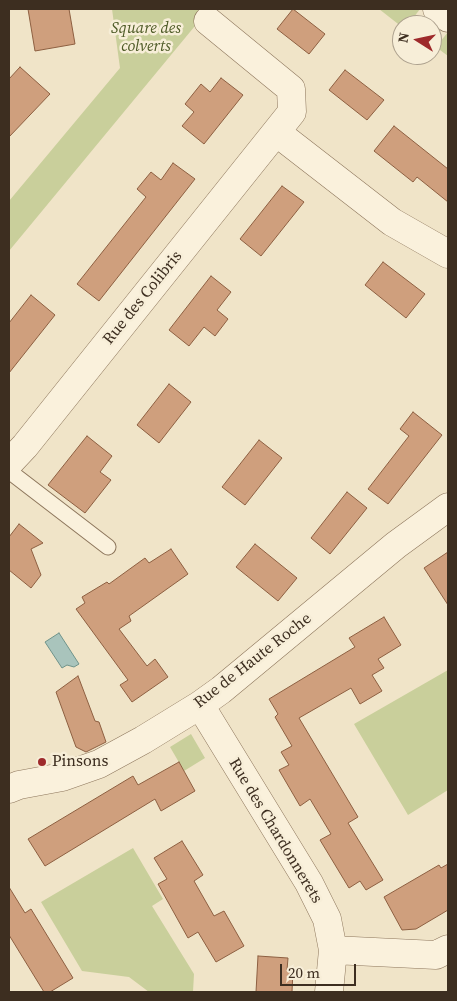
<!DOCTYPE html>
<html>
<head>
<meta charset="utf-8">
<style>
  body { margin:0 }
  #map { position:relative; width:457px; height:1001px; overflow:hidden; background:#f0e4c8; font-family:"Source Serif 4",serif }
  canvas { display:block }
  .frame { position:absolute; inset:0; border:10px solid #3d2e20; pointer-events:none }
  .north { position:absolute; left:392px; top:15px; width:50px; height:50px; box-sizing:border-box; background:#f7eed8; border:1px solid #ada18e; border-radius:50%; rotate:280deg; font-size:14px; font-weight:700; line-height:20px; text-align:center; color:#3d2e20 }
  .north::after { content:''; display:block; margin:auto; width:18px; height:22px; background:#9e2a2b; clip-path:polygon(50% 0,100% 100%,50% 72%,0 100%) }
  .scale { position:absolute; left:280px; top:964px; width:76px; height:22px; box-sizing:border-box; border:2px solid #3d2e20; border-top:0; padding-left:6px; font-size:15px; line-height:18px; white-space:nowrap; color:#3d2e20; -webkit-text-stroke:4px #f7eed8; paint-order:stroke }
</style>
</head>
<body>
<div id="map">
<canvas width="457" height="1001"></canvas>
<div class="frame"></div>
<div class="north">N</div>
<div class="scale">20 m</div>
</div>
<script>
const g = document.querySelector('canvas').getContext('2d');
g.lineJoin = 'round';
function paint(path, color) { g.fillStyle = color; g.fill(path, 'evenodd'); }
const poly = rows => new Path2D(rows.map(r => 'M' + r).join(''));
function trace(path, color, width, dash) { g.strokeStyle = color; g.lineWidth = width; g.lineCap = dash ? 'butt' : 'round'; g.setLineDash(dash || []); g.stroke(path); }
function write(font, color, halo, rows, align = 'center') {
  g.font = font + ' "Source Serif 4",serif'; g.lineWidth = 5; g.setLineDash([]); g.textBaseline = 'middle'; g.strokeStyle = halo; g.fillStyle = color; for (const [text, x, y, turn = 0] of rows) {
    g.save(); g.translate(x, y); g.rotate((+turn || 0) * Math.PI / 180); g.textAlign = isNaN(turn) ? turn : align; if (halo) g.strokeText(text, 0, 0); g.fillText(text, 0, 0); g.restore();
  }
}
const green = poly([
  [112,9,209,9,9,251,9,201,120,68],
  [379,9,420,9,408,25,402,25,402,27],
  [448,32,448,56,436,47],
  [448,670,448,790,408,815,354,724],
  [191,734,205,758,184,771,170,747],
  [133,848,163,899,152,906,194,974,193,992,149,992,129,977,82,971,41,902]
]);
const water = poly([
  [59,633,79,664,74,667,67,665,62,668,45,642,59,633]
]);
const building = poly([
  [28,9,69,9,75,44,35,51,28,9],
  [293,9,325,34,309,54,277,29,293,9],
  [20,67,50,94,9,137,9,79,20,67],
  [345,70,384,100,367,120,329,90,345,70],
  [221,78,243,95,204,144,182,126,194,112,185,104,201,84,210,92,221,78],
  [394,126,448,169,448,202,417,177,413,182,374,151,394,126],
  [173,163,195,179,99,301,77,284,146,197,137,189,151,172,161,180,173,163],
  [282,186,304,202,261,256,240,239,282,186],
  [383,262,425,294,406,318,365,285,383,262],
  [211,276,231,292,217,310,228,319,215,336,204,327,189,346,169,330,211,276],
  [31,295,55,315,9,373,9,323,31,295],
  [169,384,191,402,159,443,137,425,169,384],
  [413,412,442,435,388,504,368,489,409,436,400,429,413,412],
  [87,436,112,456,100,472,111,480,85,513,48,485,87,436],
  [259,440,282,458,245,505,222,487,259,440],
  [347,492,367,508,330,554,311,538,347,492],
  [19,524,43,543,31,549,41,575,31,588,9,570,9,537,19,524],
  [255,544,297,578,278,601,236,567,255,544],
  [171,549,188,574,129,616,131,621,119,629,147,666,155,659,168,677,132,702,120,685,128,680,76,609,85,603,82,597,107,582,109,584,145,558,149,563,171,549],
  [448,552,448,605,424,568,448,552],
  [384,617,401,645,378,659,384,668,372,675,382,691,360,704,351,688,299,718,358,817,348,823,383,880,366,890,360,881,349,888,320,840,331,834,310,799,300,806,279,770,289,765,281,752,292,746,275,717,278,714,269,699,355,647,349,638,384,617],
  [78,676,95,721,99,722,106,742,86,752,76,747,56,692,78,676],
  [179,762,195,791,161,811,155,799,45,866,28,839,133,776,138,785,179,762],
  [182,841,203,875,194,881,214,916,224,911,244,946,216,962,198,932,188,938,158,884,167,879,154,858,182,841],
  [448,864,448,910,416,929,402,930,384,897,439,865,441,868,448,864],
  [9,887,25,913,31,909,73,978,50,992,44,992,9,935,9,887],
  [258,956,288,958,287,970,293,970,292,992,256,992,258,956]
]);
const service = poly([
  [9,471,108,547]
]);
const minor = poly([
  [437,9,448,18],
  [208,21,291,89,292,112,276,132],
  [9,463,25,446,276,132,392,222,448,254],
  [200,705,309,883,327,919,333,950,329,992],
  [9,789,19,785,62,777,99,764,143,740,200,705,221,690,396,545,448,507],
  [333,950,436,955,448,949]
]);
const markers = [
  [42,762,5,"#9e2a2b"]
];
const parkNames = [
  ["Square des",146,29],
  ["colverts",146,47]
];
const streetNames = [
  ["Rue des Colibris",143,298,-51],
  ["Rue de Haute Roche",253,661,-38],
  ["Rue des Chardonnerets",275,831,59]
];
const poiNames = [
  ["Pinsons",52,762]
];
paint(green, '#c9cf9b');
paint(water, '#a9c4bc');
trace(water, '#6f938a', 1);
paint(building, '#cf9f7d');
trace(building, '#8d5f41', 1);
trace(service, '#8d765c', 17);
trace(minor, '#8d765c', 29);
trace(service, '#faf1dc', 15);
trace(minor, '#faf1dc', 28);
for (const [x, y, r, color] of markers) { const dot = new Path2D(); dot.arc(x, y, r, 0, 2 * Math.PI); g.fillStyle = color; g.fill(dot); trace(dot, '#f7eed8', 2); }
write('italic 16px', '#4d5a26', '#f7eed8', parkNames);
write('16px', '#3d2e20', '#f7eed8', streetNames);
write('16px', '#3d2e20', '#f7eed8', poiNames, 'left');
</script>
</body>
</html>
